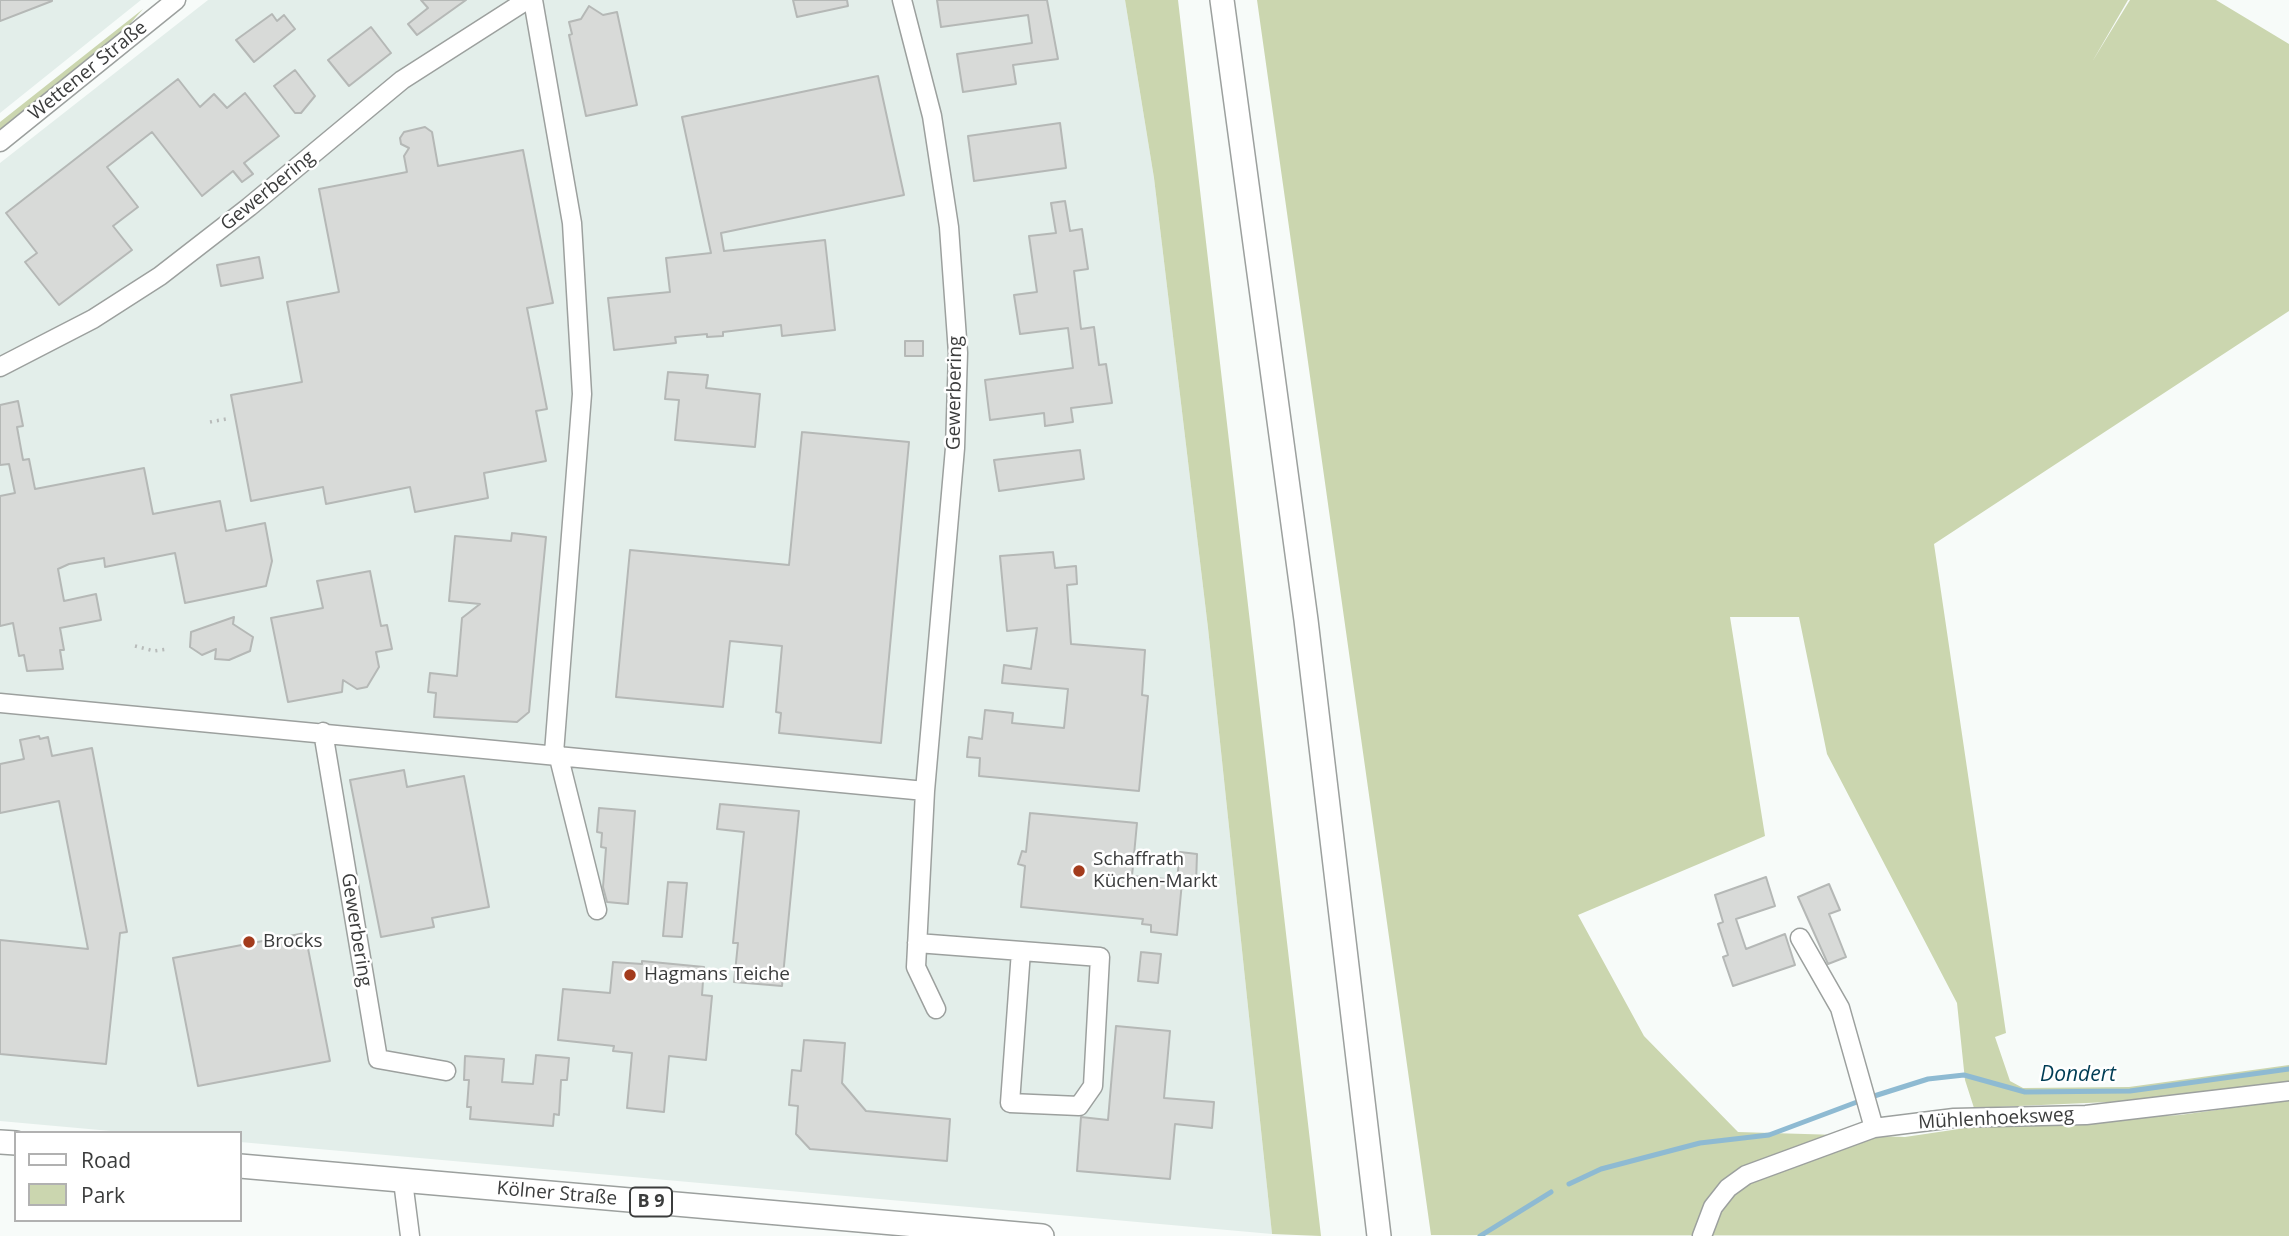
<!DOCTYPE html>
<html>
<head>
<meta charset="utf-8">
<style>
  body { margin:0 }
  #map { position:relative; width:2289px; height:1236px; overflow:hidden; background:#f7fbf9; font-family:"Open Sans",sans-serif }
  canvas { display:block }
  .legend { position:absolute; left:14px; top:1131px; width:228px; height:91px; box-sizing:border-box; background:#fff; border:2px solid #b1b1b1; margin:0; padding:9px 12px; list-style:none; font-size:21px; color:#3b3c3c }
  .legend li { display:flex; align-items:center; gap:14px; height:35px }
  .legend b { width:35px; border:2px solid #b1b1b1 }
</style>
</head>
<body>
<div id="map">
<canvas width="2289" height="1236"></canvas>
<ul class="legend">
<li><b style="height:9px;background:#fff"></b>Road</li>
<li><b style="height:19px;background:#cbd6af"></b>Park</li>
</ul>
</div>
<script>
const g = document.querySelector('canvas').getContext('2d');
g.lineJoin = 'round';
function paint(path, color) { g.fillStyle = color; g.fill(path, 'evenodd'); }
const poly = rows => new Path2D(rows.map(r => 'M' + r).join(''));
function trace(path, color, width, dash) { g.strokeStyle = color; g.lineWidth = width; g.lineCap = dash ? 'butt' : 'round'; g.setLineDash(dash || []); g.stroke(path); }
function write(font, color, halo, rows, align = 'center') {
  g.font = font + ' "Open Sans",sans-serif'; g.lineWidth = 5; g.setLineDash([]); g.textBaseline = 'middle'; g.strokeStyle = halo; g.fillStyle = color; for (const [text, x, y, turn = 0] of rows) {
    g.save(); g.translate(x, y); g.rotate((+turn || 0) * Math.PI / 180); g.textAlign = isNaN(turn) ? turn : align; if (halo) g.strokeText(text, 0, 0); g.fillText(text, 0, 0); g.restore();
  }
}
const built = poly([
  [0,0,141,0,0,113],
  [208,0,1125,0,1154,178,1208,628,1272,1234,240,1142,240,1133,133,1133,0,1121,0,163]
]);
const green = poly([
  [1125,0,1178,0,1321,1236,1272,1234,1208,628,1154,178],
  [1257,0,2128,0,2092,62,2130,0,2216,0,2289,44,2289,311,1934,544,2006,1033,1995,1037,2010,1081,2023,1088,2129,1087,2289,1065,2289,1082,2131,1101,1974,1108,1965,1080,1957,1003,1827,754,1799,617,1730,617,1765,836,1578,915,1644,1036,1738,1132,1905,1137,1979,1126,2180,1115,2289,1100,2289,1236,1431,1235],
  [143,9,122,33,0,129,0,122]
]);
const stream = poly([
  [1871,1097,1928,1079,1964,1075,2025,1092,2130,1091,2289,1069],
  [1569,1184,1601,1169,1700,1143,1769,1135,1857,1102],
  [1480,1236,1551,1192]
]);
const building = poly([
  [0,0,52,0,52,1,0,21,0,0],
  [421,0,466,0,417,35,408,24,428,8,421,0],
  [793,0,847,0,848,6,797,17,793,0],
  [937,0,1047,0,1058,59,1013,65,1016,84,963,92,957,54,1032,43,1028,15,941,27,937,0],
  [589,6,603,15,617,12,637,105,586,116,569,35,572,34,569,22,581,19,589,6],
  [272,14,277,21,284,15,295,29,254,62,236,40,272,14],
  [371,27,391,53,349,86,328,60,371,27],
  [295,70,315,96,301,113,295,113,274,86,295,70],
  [878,76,904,195,721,233,724,251,825,240,835,330,782,336,781,325,723,332,723,336,707,337,707,334,675,337,676,343,614,350,608,298,670,292,666,258,711,253,682,117,878,76],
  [178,79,200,107,214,94,227,108,245,93,279,136,244,163,253,174,242,182,233,171,202,196,152,132,107,167,138,207,113,226,132,250,59,305,25,262,37,253,6,213,178,79],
  [1060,123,1066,168,974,181,968,136,1060,123],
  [425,127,432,132,438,166,523,150,553,303,527,308,547,409,536,411,546,461,484,473,488,498,415,512,410,487,326,504,323,487,251,501,231,395,302,382,287,302,339,292,319,189,407,172,404,156,409,148,401,144,400,138,404,132,425,127],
  [1065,201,1070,231,1082,229,1088,269,1074,271,1081,329,1094,327,1099,365,1106,364,1112,403,1071,408,1073,422,1045,426,1044,413,990,420,985,380,1073,368,1068,328,1020,334,1014,295,1037,292,1029,236,1056,233,1051,203,1065,201],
  [259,257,263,278,221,286,217,265,259,257],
  [905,341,923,341,923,356,905,356,905,341],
  [668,372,708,375,706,388,760,394,755,447,675,440,679,400,665,399,668,372],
  [18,401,23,426,17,427,23,460,29,459,35,489,144,468,153,514,220,501,226,531,265,523,272,561,266,586,185,603,175,553,105,567,104,558,69,564,58,569,64,601,96,594,101,620,60,628,64,650,60,650,63,669,27,671,24,655,19,656,13,623,0,626,0,496,15,493,9,464,0,465,0,405,18,401],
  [802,432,909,442,881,743,779,733,781,713,776,712,782,646,730,641,723,707,616,697,630,550,789,565,802,432],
  [1080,450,1084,479,999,491,994,460,1080,450],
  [512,533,546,537,529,712,517,722,434,717,436,693,428,692,430,673,457,676,462,618,480,604,449,601,455,536,511,541,512,533],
  [1053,552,1055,568,1076,566,1077,584,1067,585,1071,644,1145,650,1142,695,1148,696,1139,791,979,776,980,758,967,757,969,737,982,739,985,710,1013,713,1012,723,1064,728,1068,689,1002,683,1004,665,1031,669,1037,628,1007,631,1000,556,1053,552],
  [370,571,381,626,387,625,392,649,376,652,379,667,367,687,357,689,343,680,342,692,288,702,271,618,323,608,317,581,370,571],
  [234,617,233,624,253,637,250,651,229,660,215,659,216,649,202,655,190,647,191,632,234,617],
  [39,736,40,739,48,737,52,756,92,748,127,932,120,933,106,1064,0,1054,0,940,88,949,59,801,0,813,0,764,24,759,20,740,39,736],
  [404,770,407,787,464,776,489,907,432,918,434,927,381,937,350,780,404,770],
  [720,804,799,811,782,986,734,982,738,943,733,943,744,832,717,829,720,804],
  [599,808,635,811,628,904,607,902,603,887,606,848,601,847,602,833,597,832,599,808],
  [1030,813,1137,823,1132,876,1177,880,1180,852,1197,854,1196,884,1182,882,1177,935,1151,932,1151,925,1142,924,1143,919,1021,907,1025,866,1018,864,1022,851,1026,852,1030,813],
  [1766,877,1775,906,1736,919,1746,949,1785,934,1795,965,1733,986,1723,957,1728,955,1718,924,1723,922,1715,895,1766,877],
  [668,882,687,883,682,937,663,936,668,882],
  [1829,884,1840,910,1829,914,1846,957,1828,964,1798,897,1829,884],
  [305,933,330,1061,198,1086,173,958,305,933],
  [1141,952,1161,954,1158,983,1138,981,1141,952],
  [642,961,704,967,702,995,712,996,706,1060,669,1056,664,1112,627,1108,632,1053,613,1051,614,1046,558,1040,563,989,610,993,613,962,642,964,642,961],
  [1116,1026,1170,1031,1164,1098,1214,1102,1212,1128,1175,1124,1170,1179,1077,1171,1081,1117,1108,1120,1116,1026],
  [804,1040,845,1043,842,1083,866,1111,950,1119,947,1161,810,1149,796,1134,798,1106,789,1105,792,1070,801,1071,804,1040],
  [536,1055,569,1058,567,1080,561,1080,559,1115,554,1114,553,1126,470,1119,471,1107,467,1107,469,1080,464,1080,465,1056,504,1059,502,1082,533,1084,536,1055]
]);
const path = poly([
  [210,422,226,419],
  [135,646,154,651,168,649]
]);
const minor = poly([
  [533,0,572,223,582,394,554,753],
  [0,142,176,0],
  [0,367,93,319,160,276,249,207,402,80,527,0],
  [0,703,925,791,955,448,958,353,949,227,932,116,902,0],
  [323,732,378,1059,446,1071],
  [558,754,597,910],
  [925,791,916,967,936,1009],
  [1800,938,1840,1008,1874,1128],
  [917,943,1100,957,1093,1086,1079,1106,1010,1103,1021,951],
  [403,1181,410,1236],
  [1702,1236,1713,1207,1728,1188,1746,1175,1874,1128,1954,1118,2086,1115,2289,1091]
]);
const major = poly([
  [1222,0,1306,620,1379,1236],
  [0,1142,16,1143],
  [240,1166,1042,1236]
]);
const markers = [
  [1079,871,7,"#a33b1c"],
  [249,942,7,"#a33b1c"],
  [630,975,7,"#a33b1c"]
];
const shields = [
  [651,1202,42]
];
const shieldNames = [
  ["B 9",651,1202]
];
const streetNames = [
  ["Wettener Straße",88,71,-39],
  ["Gewerbering",268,191,-39],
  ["Gewerbering",955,393,-89],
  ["Gewerbering",356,930,81],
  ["Mühlenhoeksweg",1996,1119,-3],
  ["Kölner Straße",557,1194,5]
];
const poiNames = [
  ["Schaffrath",1093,860],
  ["Küchen-Markt",1093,882],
  ["Brocks",263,942],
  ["Hagmans Teiche",644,975]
];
const waterNames = [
  ["Dondert",2078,1075]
];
paint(built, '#e3eeea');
paint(green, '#cbd6af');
trace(stream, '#8ebad2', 5);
paint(building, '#d8dad8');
trace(building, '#b5b8b6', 2);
trace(minor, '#9ca09e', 21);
trace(major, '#9ca09e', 26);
trace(path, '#b8bbba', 3.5, [2, 5]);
trace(minor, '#fff', 18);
trace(major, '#fff', 23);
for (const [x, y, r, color] of markers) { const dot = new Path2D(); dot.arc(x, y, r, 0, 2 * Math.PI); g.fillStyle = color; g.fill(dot); trace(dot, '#fff', 2.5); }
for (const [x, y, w] of shields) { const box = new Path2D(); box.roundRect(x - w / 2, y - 14.5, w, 29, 5); g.fillStyle = '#fff'; g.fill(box); trace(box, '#3b3c3c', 2); }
write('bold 18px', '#3b3c3c', null, shieldNames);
write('19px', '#3b3c3c', '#fff', streetNames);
write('19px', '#3b3c3c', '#fff', poiNames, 'left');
write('italic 21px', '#003d55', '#fff', waterNames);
</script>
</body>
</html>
